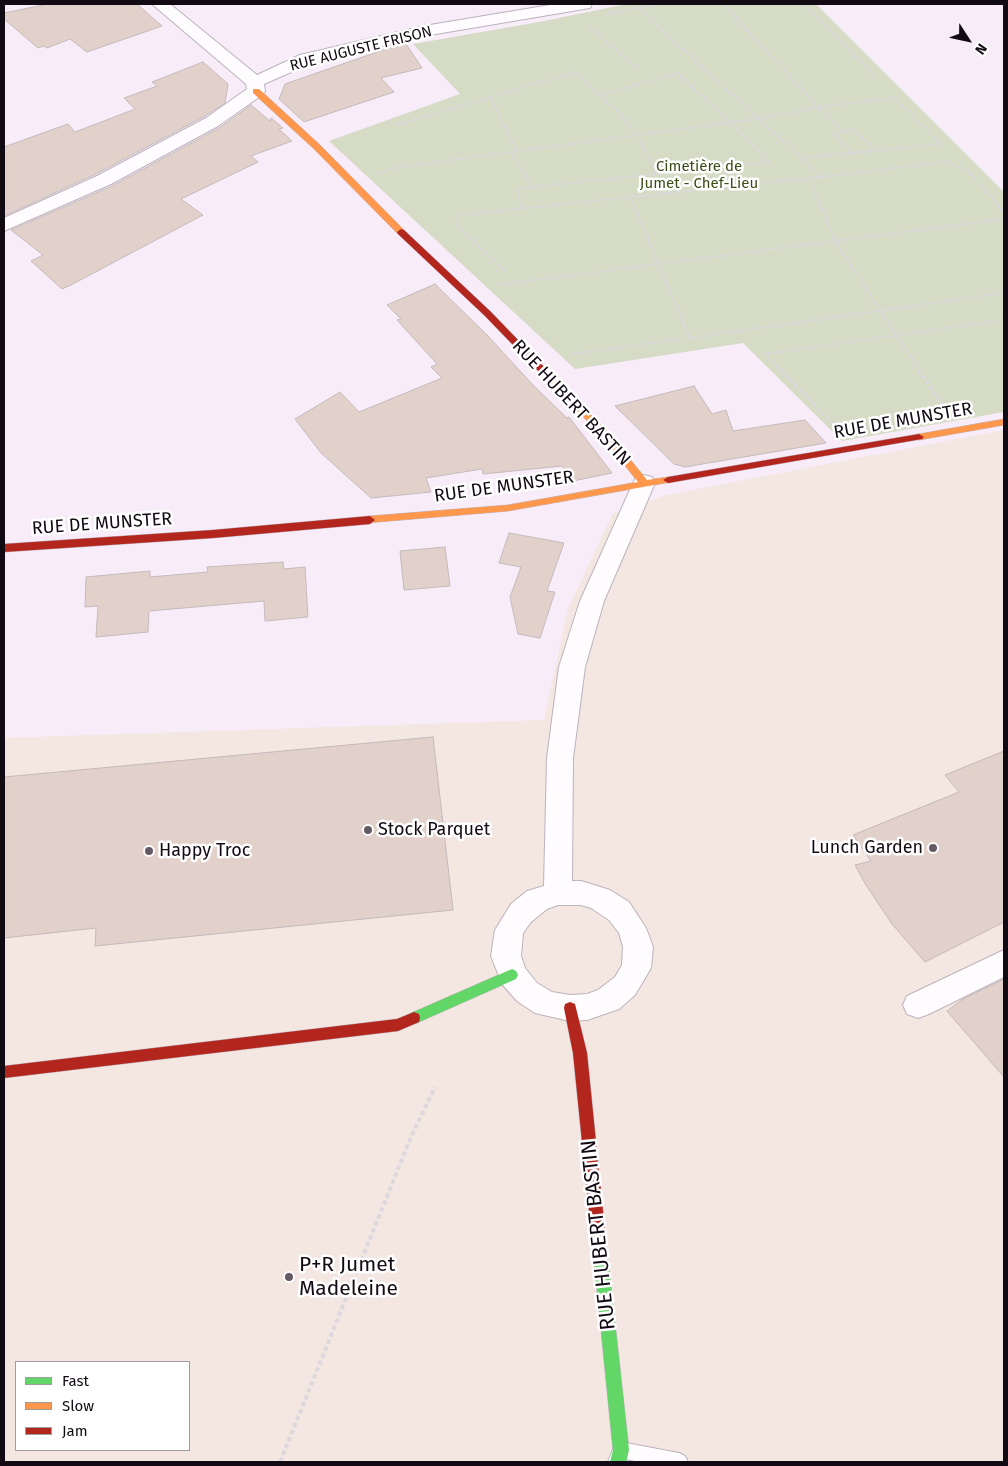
<!DOCTYPE html>
<html>
<head>
<meta charset="utf-8">
<style>
  body { margin:0 }
  #map { position:relative; width:1008px; height:1466px; overflow:hidden; background:#f7ecf8; font-family:"Fira Sans",sans-serif }
  canvas { display:block }
  .frame { position:absolute; inset:0; border:5px solid #120a13; pointer-events:none }
  .legend { position:absolute; left:15px; top:1361px; width:175px; height:90px; box-sizing:border-box; background:#fff; border:1px solid #a09da1; margin:0; padding:6px 9px; list-style:none; font-size:15px; color:#120a13 }
  .legend li { display:flex; align-items:center; gap:10px; height:25px }
  .legend b { width:25px; border:1px solid #a09da1 }
  .north { position:absolute; left:943px; top:15px; width:50px; height:50px; -webkit-text-stroke:4px #fff; paint-order:stroke; rotate:125deg; font-size:14px; font-weight:700; line-height:20px; text-align:center; color:#120a13 }
  .north::after { content:''; display:block; margin:auto; width:18px; height:22px; background:#120a13; clip-path:polygon(50% 0,100% 100%,50% 72%,0 100%) }
</style>
</head>
<body>
<div id="map">
<canvas width="1008" height="1466"></canvas>
<div class="frame"></div>
<ul class="legend">
<li><b style="height:6px;background:#63d668"></b>Fast</li>
<li><b style="height:6px;background:#ff974d"></b>Slow</li>
<li><b style="height:6px;background:#b3261e"></b>Jam</li>
</ul>
<div class="north">N</div>
</div>
<script>
const g = document.querySelector('canvas').getContext('2d');
g.lineJoin = 'round';
function paint(path, color) { g.fillStyle = color; g.fill(path, 'evenodd'); }
const poly = rows => new Path2D(rows.map(r => 'M' + r).join(''));
function trace(path, color, width, dash) { g.strokeStyle = color; g.lineWidth = width; g.lineCap = dash ? 'butt' : 'round'; g.setLineDash(dash || []); g.stroke(path); }
function write(font, color, halo, rows, align = 'center') {
  g.font = font + ' "Fira Sans",sans-serif'; g.lineWidth = 5; g.setLineDash([]); g.textBaseline = 'middle'; g.strokeStyle = halo; g.fillStyle = color; for (const [text, x, y, turn = 0] of rows) {
    g.save(); g.translate(x, y); g.rotate((+turn || 0) * Math.PI / 180); g.textAlign = isNaN(turn) ? turn : align; if (halo) g.strokeText(text, 0, 0); g.fillText(text, 0, 0); g.restore();
  }
}
const commercial = poly([
  [1004,430,1004,1462,4,1462,4,738,544,720,568,609,613,513,666,495],
  [16,1362,189,1362,189,1450,16,1450]
]);
const green = poly([
  [627,4,816,4,1004,192,1004,412,842,441,743,343,575,369,329,141,460,94,413,44,539,22]
]);
const building = poly([
  [48,4,137,4,162,26,87,52,70,39,47,48,44,46,38,48,4,19,4,13,48,4],
  [406,44,422,68,381,78,394,92,304,122,279,99,285,84,383,50,406,44],
  [203,62,228,84,225,103,205,116,96,174,4,216,4,147,68,124,75,132,135,109,124,98,157,86,152,82,203,62],
  [251,105,270,121,271,118,283,128,279,129,292,141,251,156,258,162,181,199,203,215,71,285,62,289,31,261,43,255,11,230,112,186,219,128,251,105],
  [435,284,488,336,533,385,567,418,569,417,612,473,573,481,562,466,483,474,482,469,426,478,431,492,371,498,321,453,295,419,340,392,359,412,442,378,431,367,437,364,397,320,401,319,387,305,435,284],
  [694,386,712,414,726,410,733,431,805,420,826,443,685,467,674,464,615,406,694,386],
  [509,533,564,543,547,591,555,592,540,638,518,634,510,597,521,567,499,563,509,533],
  [445,547,450,586,404,590,400,551,445,547],
  [283,562,284,569,305,567,308,617,265,621,264,601,149,611,148,632,96,637,98,606,85,607,86,577,150,571,150,577,208,572,207,567,283,562],
  [433,737,453,910,95,946,96,928,4,938,4,777,433,737],
  [1004,751,1004,922,925,962,892,924,866,885,855,865,871,861,853,835,959,792,945,775,1004,751],
  [1004,979,1004,1077,947,1011,963,999,1004,979]
]);
const pathFar2 = poly([
  [804,4,876,78],
  [638,8,661,4],
  [589,26,638,69],
  [490,97,516,151],
  [396,125,576,72,627,121,637,135,657,174],
  [511,152,532,187,769,162,730,122,678,74,600,95],
  [852,153,833,134,853,129,875,150],
  [802,158,941,144,895,98,818,107,843,132],
  [377,174,399,167,770,117,818,107,723,4],
  [822,177,945,162,967,170,1004,212],
  [810,179,835,241,920,371],
  [630,197,690,338,1004,293],
  [523,208,516,189,532,187],
  [505,271,456,224,459,215,822,177,638,8,608,14],
  [497,285,1004,219],
  [572,354,690,338],
  [782,371,765,354,1004,320]
]);
const pathFar1 = poly([
  [781,370,835,426],
  [919,370,943,406]
]);
const path = poly([
  [280,1462,411,1137,435,1087]
]);
const lane = poly([
  [621,1442,679,1453,685,1456,688,1462,639,1462,626,1459,624,1462,608,1462,615,1444,621,1442]
]);
const street = poly([
  [152,4,170,4,257,75,300,55,424,26,556,4,592,4,590,8,584,9,424,36,312,63,264,84,265,91,262,95,218,126,111,184,4,231,4,218,97,176,206,118,247,89,246,84,152,4],
  [644,475,652,477,655,483,604,601,585,667,573,758,572,881,581,881,610,890,629,902,646,928,653,947,651,968,635,995,619,1009,587,1020,570,1021,535,1013,517,1001,502,984,491,956,495,930,511,904,527,891,544,886,547,758,559,667,580,601,633,483,636,477,644,475],
  [558,905,581,905,591,908,609,920,619,933,623,947,622,965,615,977,598,990,587,994,570,995,552,992,537,983,525,968,521,956,523,933,531,922,547,909,558,905],
  [1004,950,1004,977,929,1014,918,1018,907,1014,903,1005,907,996,1004,950]
]);
const fast = poly([
  [512,969,516,971,518,975,516,979,419,1022,414,1024,409,1022,408,1018,409,1014,512,969],
  [598,1224,603,1226,605,1231,629,1450,626,1462,610,1462,613,1450,591,1231,593,1226,598,1224]
]);
const slow = poly([
  [253,89,259,89,319,144,404,230,404,234,398,234,313,148,253,93,253,89],
  [546,371,549,372,606,430,647,480,668,477,673,480,671,482,508,511,366,523,365,520,366,517,370,516,508,505,638,482,600,434,543,376,541,374,546,371],
  [1004,419,1004,425,919,440,914,437,919,434,1004,419]
]);
const jam = poly([
  [401,229,404,230,491,312,549,372,549,376,543,376,485,316,398,234,397,232,401,229],
  [919,434,924,437,922,439,668,483,663,480,668,477,919,434],
  [370,516,375,520,370,524,213,538,4,552,4,544,213,530,370,516],
  [570,1002,575,1004,576,1008,587,1053,605,1231,603,1236,598,1238,593,1236,591,1231,573,1053,564,1008,565,1004,570,1002],
  [414,1012,419,1014,420,1018,419,1022,398,1031,4,1078,4,1066,397,1019,414,1012]
]);
const markers = [
  [368,830,5,"#625963"],
  [933,848,5,"#625963"],
  [149,851,5,"#625963"],
  [289,1277,5,"#625963"]
];
const farStreetnames = [
  ["RUE AUGUSTE FRISON",361,49,-14]
];
const farParknames = [
  ["Cimetière de",699,167],
  ["Jumet - Chef-Lieu",699,184]
];
const streetNames = [
  ["RUE HUBERT BASTIN",571,403,47],
  ["RUE DE MUNSTER",903,421,-10],
  ["RUE DE MUNSTER",504,487,-8],
  ["RUE DE MUNSTER",102,524,-4]
];
const poiNames = [
  ["Stock Parquet",378,830],
  ["Lunch Garden",923,848,"right"],
  ["Happy Troc",159,851]
];
const nearStreetnames = [
  ["RUE HUBERT BASTIN",599,1235,-96]
];
const nearPoinames = [
  ["P+R Jumet",299,1265],
  ["Madeleine",299,1289]
];
paint(commercial, '#f4e6e1');
paint(green, '#d5dbc5');
paint(building, '#e2d1ca');
trace(building, '#c4babc', 1);
trace(lane, '#bcb3bd', 2);
trace(street, '#bcb3bd', 2);
trace(fast, '#bcb3bd', 1);
trace(slow, '#bcb3bd', 1);
trace(jam, '#bcb3bd', 1);
trace(pathFar2, '#dcd8dd', 2.5, [2.5, 2]);
trace(pathFar1, '#dcd8dd', 3, [4, 2.5]);
trace(path, '#dcd8dd', 4, [4.5, 3]);
paint(lane, '#fefcfe');
paint(street, '#fefcfe');
paint(fast, '#63d668');
paint(slow, '#ff974d');
paint(jam, '#b3261e');
for (const [x, y, r, color] of markers) { const dot = new Path2D(); dot.arc(x, y, r, 0, 2 * Math.PI); g.fillStyle = color; g.fill(dot); trace(dot, '#fff', 2); }
write('15px', '#120a13', '#fff', farStreetnames);
write('15px', '#3b4d16', '#fff', farParknames);
write('18px', '#120a13', '#fff', streetNames);
write('18px', '#120a13', '#fff', poiNames, 'left');
write('21px', '#120a13', '#fff', nearStreetnames);
write('21px', '#120a13', '#fff', nearPoinames, 'left');
</script>
</body>
</html>
